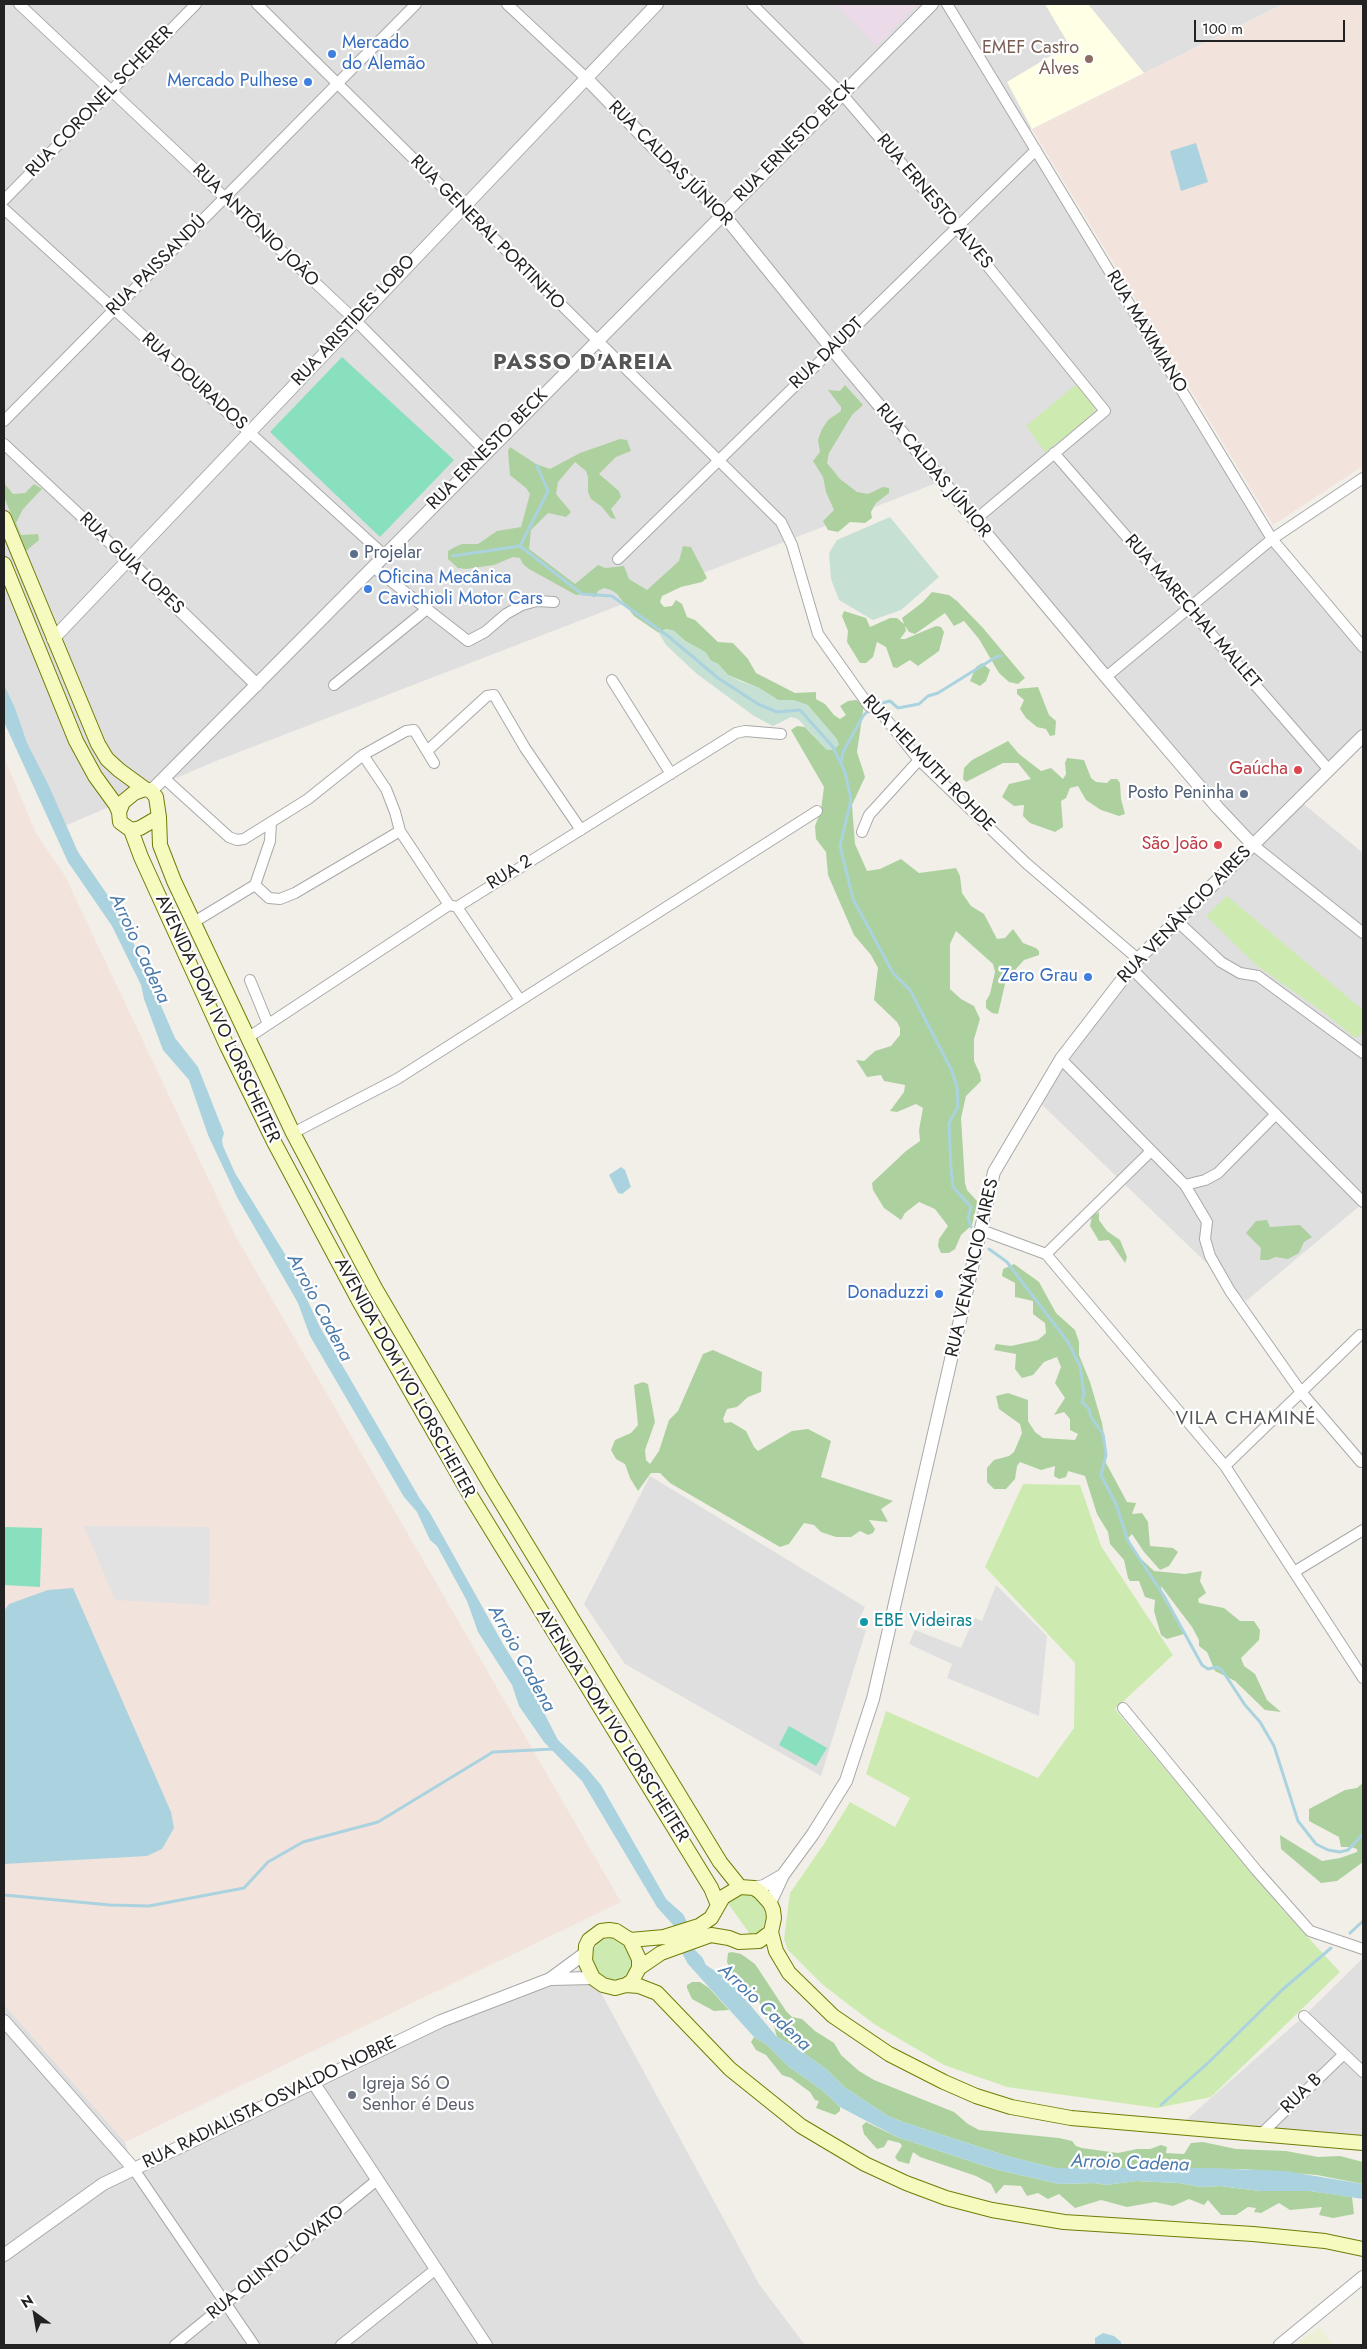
<!DOCTYPE html>
<html>
<head>
<meta charset="utf-8">
<style>
  body { margin:0 }
  #map { position:relative; width:1367px; height:2349px; overflow:hidden; background:#f2efe9; font-family:Jost,sans-serif }
  canvas { display:block }
  .frame { position:absolute; inset:0; border:5px solid #222; pointer-events:none }
  .north { position:absolute; left:10px; top:2289px; width:50px; height:50px; -webkit-text-stroke:4px #fff; paint-order:stroke; rotate:328deg; font-size:14px; font-weight:700; line-height:20px; text-align:center; color:#222 }
  .north::after { content:''; display:block; margin:auto; width:18px; height:22px; background:#222; clip-path:polygon(50% 0,100% 100%,50% 72%,0 100%) }
  .scale { position:absolute; left:1194px; top:20px; width:151px; height:22px; box-sizing:border-box; border:2px solid #222; border-top:0; padding-left:6px; font-size:15px; line-height:18px; white-space:nowrap; color:#222; -webkit-text-stroke:4px #fff; paint-order:stroke }
</style>
</head>
<body>
<div id="map">
<canvas width="1367" height="2349"></canvas>
<div class="frame"></div>
<div class="north">N</div>
<div class="scale">100 m</div>
</div>
<script>
const g = document.querySelector('canvas').getContext('2d');
g.lineJoin = 'round';
function paint(path, color) { g.fillStyle = color; g.fill(path, 'evenodd'); }
const poly = rows => new Path2D(rows.map(r => 'M' + r).join(''));
function trace(path, color, width, dash) { g.strokeStyle = color; g.lineWidth = width; g.lineCap = dash ? 'butt' : 'round'; g.setLineDash(dash || []); g.stroke(path); }
function write(font, color, halo, rows, align = 'center') {
  g.font = font + ' Jost,sans-serif'; g.lineWidth = 4.5; g.setLineDash([]); g.textBaseline = 'middle'; g.strokeStyle = halo; g.fillStyle = color; for (const [text, x, y, turn = 0] of rows) {
    g.save(); g.translate(x, y); g.rotate((+turn || 0) * Math.PI / 180); g.textAlign = isNaN(turn) ? turn : align; if (halo) g.strokeText(text, 0, 0); g.fillText(text, 0, 0); g.restore();
  }
}
const residential = poly([
  [4,4,1283,4,1025,132,1272,539,1363,647,1363,736,1299,800,1363,853,1363,1203,1246,1301,1036,1099,1100,1007,1253,845,942,481,216,761,60,828,4,704],
  [650,1476,865,1607,856,1627,866,1630,821,1776,625,1664,584,1604],
  [996,1585,1047,1636,1039,1716,947,1678,952,1664,909,1644,915,1630,961,1648,974,1618,982,1621],
  [1363,1958,1363,2143,1178,2127,1304,2016],
  [587,1967,759,2284,805,2345,4,2345,4,2004,125,2142,133,2168,441,2021]
]);
const industrial = poly([
  [834,4,919,4,877,46]
]);
const education = poly([
  [1045,4,1088,4,1144,73,1032,129,1007,82,1069,45]
]);
const military = poly([
  [1283,4,1363,4,1363,466,1273,525,1032,129],
  [4,757,36,833,65,876,235,1235,621,1902,125,2142,4,2004]
]);
const farmland = poly([
  [1319,2327,1333,2345,1296,2345]
]);
const grass = poly([
  [1077,384,1095,405,1094,415,1045,452,1026,426],
  [1227,896,1363,1010,1363,1032,1359,1036,1355,1038,1326,1014,1256,965,1206,916],
  [1023,1484,1080,1485,1101,1546,1173,1655,1115,1709,1283,1910,1340,1972,1211,2097,1157,2108,1007,2087,944,2065,874,2024,823,1985,788,1950,784,1939,790,1893,824,1844,850,1802,895,1827,910,1798,866,1774,886,1711,1038,1778,1074,1728,1075,1663,985,1567],
  [745,1894,751,1895,761,1901,767,1919,761,1930,752,1937,727,1902,738,1895],
  '591 1959a21 21 0 1 1 42 0a21 21 0 1 1-42 0Z'
]);
const forest = poly([
  [845,385,863,405,852,415,829,453,827,463,840,479,857,492,868,494,883,487,889,488,889,493,876,503,871,512,872,518,865,523,850,522,838,532,828,530,823,521,834,510,826,492,823,477,813,461,820,452,818,440,822,429,828,420,841,411,841,407,828,390,840,391],
  [620,439,627,440,631,451,616,457,599,474,619,491,621,497,611,509,616,519,611,518,602,507,591,499,588,492,588,477,586,471,575,462,558,482,556,494,571,512,566,517,548,513,531,530,529,549,575,584,598,565,605,568,624,566,629,579,647,590,679,561,683,546,691,547,707,578,702,582,681,587,662,596,660,602,664,607,672,606,676,600,682,604,687,617,695,620,718,642,733,643,748,659,756,673,795,693,816,692,816,699,825,704,834,715,840,719,846,715,840,706,848,701,856,700,864,704,857,752,865,777,852,805,855,844,867,871,880,869,901,859,919,873,956,868,960,876,962,893,971,906,984,914,997,939,1005,938,1013,929,1023,943,1036,948,1039,951,1039,955,1024,960,1006,980,998,1014,992,1013,986,1008,986,1001,990,994,995,972,993,964,956,931,950,944,950,989,961,999,974,1006,980,1019,974,1039,974,1061,980,1074,981,1081,966,1096,961,1118,965,1183,967,1190,977,1201,976,1208,972,1225,961,1235,955,1249,949,1253,941,1253,938,1246,939,1239,948,1226,935,1209,919,1202,905,1213,901,1220,884,1208,873,1190,872,1183,906,1151,920,1141,919,1130,923,1108,916,1104,897,1112,890,1111,904,1092,905,1085,884,1081,881,1075,867,1077,856,1060,864,1061,875,1051,891,1046,900,1035,900,1028,897,1022,874,1000,878,968,871,955,854,935,828,875,826,852,816,839,815,826,821,810,824,787,791,730,797,726,805,727,827,750,794,700,778,700,759,688,728,675,718,664,711,661,705,652,685,641,674,631,666,629,659,633,634,616,617,594,611,590,604,588,598,591,595,597,582,594,576,595,529,569,523,564,520,558,513,557,494,565,466,569,458,568,448,559,448,551,455,547,462,544,478,544,497,531,521,527,530,494,526,488,510,475,508,451,510,447,536,464,550,469,580,453],
  [4,483,13,494,25,493,34,484,42,489,23,509,16,523,21,535,38,534,39,540,26,551,4,497],
  [932,592,949,595,957,601,983,628,1025,678,1018,684,1009,682,999,673,979,639,964,621,954,626,945,613,915,634,909,632,905,626,906,631,900,639,905,639,936,626,941,627,944,632,939,651,918,666,910,660,897,668,893,667,886,647,877,642,873,657,866,663,860,663,847,642,848,631,842,616,844,611,866,618,870,627,890,618,897,618,904,624,902,618,923,602],
  [982,663,990,670,986,681,980,686,970,681,976,667],
  [1038,687,1049,715,1056,721,1055,735,1050,736,1046,729,1037,727,1026,718,1020,709,1024,700,1017,694,1017,689],
  [1008,741,1019,754,1041,771,1051,768,1063,779,1066,774,1065,763,1067,758,1084,760,1091,778,1096,782,1107,783,1111,779,1117,779,1120,783,1121,799,1125,814,1119,816,1101,810,1086,800,1078,786,1070,788,1066,798,1061,801,1063,827,1055,832,1030,823,1023,816,1024,805,1014,806,1002,797,1009,784,1031,779,1018,763,1003,763,966,782,963,779,964,768,972,760],
  [1099,1212,1099,1220,1107,1231,1120,1240,1127,1257,1125,1263,1109,1240,1099,1241,1090,1226,1092,1216],
  [1267,1220,1270,1227,1300,1225,1312,1237,1304,1242,1299,1253,1288,1259,1275,1257,1269,1260,1260,1260,1261,1248,1246,1233,1256,1221],
  [1014,1264,1039,1282,1056,1313,1075,1330,1079,1342,1079,1355,1090,1382,1102,1423,1106,1447,1105,1461,1127,1502,1136,1503,1132,1514,1142,1513,1148,1522,1150,1546,1173,1548,1178,1552,1169,1566,1160,1570,1144,1552,1132,1534,1128,1538,1136,1554,1154,1571,1185,1574,1202,1571,1200,1581,1206,1593,1198,1599,1199,1603,1224,1608,1240,1621,1254,1621,1260,1630,1259,1640,1241,1658,1244,1666,1255,1674,1267,1700,1281,1712,1265,1710,1235,1681,1215,1671,1207,1652,1199,1646,1199,1640,1192,1627,1161,1586,1162,1595,1184,1634,1167,1639,1161,1635,1154,1611,1155,1600,1145,1597,1139,1581,1130,1581,1128,1578,1124,1560,1110,1544,1108,1532,1097,1514,1085,1476,1068,1471,1066,1477,1059,1479,1054,1476,1055,1466,1041,1470,1020,1462,1017,1466,1015,1479,1006,1489,994,1489,987,1482,987,1468,994,1460,1009,1456,1014,1452,1022,1433,1020,1424,999,1409,996,1396,1008,1393,1028,1400,1028,1421,1035,1432,1043,1438,1075,1440,1078,1434,1070,1430,1070,1419,1064,1412,1054,1415,1065,1398,1055,1383,1061,1367,1057,1357,1044,1362,1033,1375,1022,1378,1015,1369,1016,1354,994,1350,996,1344,1011,1346,1038,1340,1046,1333,1045,1323,1033,1314,1033,1301,1015,1297,1015,1283,1002,1276,1003,1269],
  [713,1350,762,1372,761,1392,748,1397,737,1407,727,1409,723,1419,725,1423,731,1422,746,1431,754,1447,758,1451,792,1431,808,1429,831,1441,821,1477,893,1501,881,1509,888,1522,869,1520,875,1529,873,1533,868,1535,860,1531,851,1537,836,1537,821,1532,814,1525,804,1523,789,1544,780,1547,670,1483,660,1473,651,1473,638,1491,630,1478,625,1464,616,1459,611,1450,615,1440,631,1433,638,1425,634,1385,643,1382,648,1384,655,1422,645,1450,646,1460,650,1464,659,1451,669,1420,678,1411,703,1354],
  [1363,1783,1363,1862,1337,1881,1321,1883,1281,1849,1280,1835,1322,1861,1340,1858,1357,1852,1357,1849,1351,1847,1341,1847,1339,1837,1309,1821,1309,1809,1345,1790,1357,1788],
  [732,1952,741,1954,755,1964,786,2011,792,2017,802,2019,815,2031,834,2043,841,2055,859,2071,874,2080,954,2112,968,2124,979,2130,1059,2138,1072,2141,1076,2146,1082,2148,1118,2153,1137,2149,1150,2149,1161,2145,1167,2147,1166,2153,1184,2154,1191,2143,1203,2142,1236,2149,1286,2151,1318,2157,1340,2156,1363,2162,1363,2184,1317,2175,1243,2169,1055,2168,1007,2156,903,2122,888,2116,844,2087,826,2069,795,2047,777,2037,773,2023,765,2017,758,1999,733,1976,727,1962,728,1953],
  [692,1982,700,1982,709,1988,729,2010,714,2011,692,1999,687,1988,687,1985],
  [754,2037,767,2045,788,2066,822,2090,840,2107,840,2111,835,2115,816,2108,819,2101,815,2100,810,2092,791,2078,782,2075,766,2055,756,2050,751,2042],
  [866,2122,897,2137,994,2169,1059,2184,1094,2183,1106,2185,1136,2181,1179,2183,1200,2187,1220,2186,1260,2191,1310,2191,1352,2197,1354,2214,1333,2218,1319,2215,1322,2207,1290,2210,1279,2203,1261,2213,1254,2212,1256,2208,1248,2207,1236,2215,1221,2215,1208,2200,1204,2205,1189,2199,1173,2206,1155,2202,1127,2207,1101,2200,1075,2208,1059,2194,1048,2199,1038,2193,1027,2196,1021,2186,1004,2185,996,2194,991,2184,976,2176,920,2157,913,2152,909,2164,898,2161,895,2157,902,2146,900,2143,888,2140,884,2147,877,2149,864,2134,862,2126]
]);
const wetland = poly([
  [890,517,939,577,901,610,873,620,839,600,831,579,829,553,837,540],
  [666,629,674,631,685,641,705,652,711,661,718,664,728,675,742,682,759,688,778,700,794,700,808,705,837,739,839,745,833,750,827,750,798,719,791,717,773,726,754,716,697,674,666,645,659,633]
]);
const pitch = poly([
  [342,357,454,460,380,537,270,432],
  [4,1527,42,1528,40,1587,4,1585],
  [789,1726,827,1748,816,1766,779,1745]
]);
const parking = poly([
  [84,1526,210,1527,209,1605,115,1600]
]);
const water = poly([
  [1196,143,1208,182,1181,191,1170,151],
  [4,685,15,708,27,743,49,786,78,852,122,916,175,1038,198,1067,224,1133,222,1140,223,1146,235,1173,288,1259,320,1327,420,1499,430,1513,503,1644,537,1699,558,1740,585,1766,601,1785,666,1899,683,1914,687,1922,675,1927,657,1907,582,1781,544,1742,519,1706,512,1685,478,1632,467,1601,437,1546,430,1540,417,1512,404,1497,310,1336,298,1303,237,1197,208,1135,189,1080,163,1050,144,999,141,985,112,926,68,862,4,722],
  [621,1167,625,1170,631,1187,622,1194,618,1193,609,1175],
  [73,1588,171,1812,174,1828,162,1849,147,1856,4,1864,4,1611,9,1604,48,1590],
  [694,1949,702,1957,706,1965,730,1981,777,2037,795,2047,826,2069,844,2087,888,2116,903,2122,1007,2156,1055,2168,1205,2168,1285,2171,1363,2184,1363,2199,1310,2191,1260,2191,1220,2186,1200,2187,1179,2183,1136,2181,1106,2185,1094,2183,1059,2184,994,2169,897,2137,840,2107,822,2090,788,2066,767,2045,754,2037,688,1964,682,1953],
  [1103,2333,1114,2336,1121,2342,1121,2345,1095,2345,1095,2338]
]);
const stream = poly([
  [520,546,548,491,537,466],
  [453,556,520,546,582,594,612,596,668,636,718,678,758,704,777,712,800,710,833,747,845,772,851,800,840,846,853,899,893,973,910,990,951,1069,957,1086,958,1107,949,1123,951,1170,953,1187,971,1207,968,1218,971,1227],
  [875,705,890,701,898,708,919,704,928,696,938,693,996,657,1001,656],
  [841,762,843,752,863,716,870,709],
  [989,1249,1007,1262,1068,1342,1080,1366,1084,1393,1082,1402,1089,1409,1091,1417,1103,1434,1106,1455,1101,1475,1116,1504,1128,1541,1164,1596,1202,1665,1208,1669,1217,1667,1222,1670,1245,1705,1260,1722,1274,1746,1298,1821,1316,1844,1328,1850,1340,1852,1348,1850,1363,1834],
  [4,1895,110,1905,149,1906,244,1888,268,1862,303,1842,378,1822,493,1752,554,1749],
  [1350,1933,1363,1921],
  [1161,2105,1209,2062,1282,1990,1331,1948]
]);
const minor = poly([
  [19,4,355,320,486,452],
  [257,4,781,522,792,545,818,634,869,706,882,714,919,760,1026,863,1138,959],
  [507,4,585,77],
  [752,4,842,94,956,227,1105,411,975,520],
  [947,4,1272,539,1363,647],
  [4,200,196,4],
  [4,209,384,555],
  [4,421,416,4],
  [4,444,128,560],
  [1054,453,1329,770],
  [618,559,1036,150],
  [373,567,468,641,485,632,506,614,522,605,537,601,554,602],
  [1106,677,1272,539,1363,478],
  [612,680,671,774],
  [334,685,427,609],
  [427,751,487,696,494,695,525,748,581,830],
  [363,755,386,789,395,812,400,831,449,905],
  [164,778,229,837,237,840,244,839,308,799,363,755,406,731,414,730,434,763],
  [862,832,869,815,919,760],
  [1253,845,1363,933],
  [255,885,269,898,280,899,295,893,400,831],
  [457,907,520,1000],
  [1177,921,1221,962,1240,973,1258,976,1363,1053],
  [194,922,255,885,270,841,271,822],
  [1131,968,1363,1202],
  [250,980,268,1024],
  [249,1037,449,905,457,907,736,733,745,731,781,734],
  [1061,1059,1185,1185,1207,1222,1205,1239,1210,1256,1230,1291,1301,1392,1361,1462],
  [293,1133,397,1079,817,811],
  [1185,1185,1205,1180,1218,1173,1276,1114],
  [981,1230,1046,1254,1225,1466,1363,1678],
  [1046,1254,1151,1151],
  [1225,1466,1360,1335],
  [1294,1572,1363,1530],
  [1123,1708,1257,1871,1310,1931,1363,1949],
  [1304,2016,1363,2072],
  [1261,2134,1344,2054],
  [133,2168,254,2345],
  [175,2345,377,2180],
  [341,2345,436,2269]
]);
const tertiary = poly([
  [585,77,658,152,723,214,832,349,1106,677,1218,808,1253,845],
  [128,560,257,685],
  [53,639,657,4],
  [151,791,932,4],
  [754,1888,764,1886,783,1875],
  [770,1903,783,1875,813,1834,846,1781,873,1699,994,1172,1061,1059,1138,959,1363,736],
  [550,1979,593,1978],
  [4,2021,133,2168],
  [313,2082,486,2345],
  [4,2255,103,2184,441,2021,550,1979,584,1954],
  [1280,2345,1363,2277]
]);
const secondary = poly([
  [4,518,98,744,107,759,119,770,145,789],
  [4,564,76,741,95,776,116,805,119,812],
  [145,789,151,791,156,797,159,817,140,828,131,830,120,822,119,812,123,802,134,793,145,789],
  [159,817,160,845,174,881,293,1133,375,1288,490,1484,720,1862,740,1887],
  [131,830,141,857,227,1046,274,1142,359,1301,470,1495,711,1888,718,1905],
  [609,1930,616,1931,630,1940,639,1959,639,1968,632,1981,626,1985,615,1988,603,1985,593,1978,585,1961,586,1946,589,1940,601,1931,609,1930],
  [771,1932,776,1951,789,1973,833,2016,889,2054,944,2082,976,2096,1011,2107,1071,2118,1363,2143],
  [630,1940,664,1937,699,1926,711,1918,723,1897,740,1887,754,1888,760,1892,770,1903,773,1910,774,1918,771,1932,759,1941,739,1942,729,1938,711,1935,661,1953,639,1968],
  [626,1985,639,1986,657,1993,730,2069,801,2126,865,2164,906,2183,946,2198,992,2210,1064,2222,1253,2234,1325,2241,1363,2249]
]);
const markers = [
  [332,54,5,"#3f7fe0"],
  [1089,59,5,"#8d6e63"],
  [308,82,5,"#3f7fe0"],
  [354,554,5,"#5c6f8a"],
  [368,589,5,"#3f7fe0"],
  [1298,770,5,"#e0444e"],
  [1244,794,5,"#5c6f8a"],
  [1218,845,5,"#e0444e"],
  [1088,977,5,"#3f7fe0"],
  [939,1294,5,"#3f7fe0"],
  [864,1622,5,"#0f9aa8"],
  [352,2095,5,"#6b7280"]
];
const shopNames = [
  ["Mercado",342,44,"left"],
  ["do Alemão",342,65,"left"],
  ["Mercado Pulhese",298,82],
  ["Oficina Mecânica",378,579,"left"],
  ["Cavichioli Motor Cars",378,600,"left"],
  ["Zero Grau",1078,977],
  ["Donaduzzi",929,1294]
];
const educationNames = [
  ["EMEF Castro",1079,49],
  ["Alves",1079,70]
];
const streetNames = [
  ["RUA CORONEL SCHERER",100,102,-46],
  ["RUA ERNESTO BECK",795,142,-45],
  ["RUA CALDAS JÚNIOR",670,164,45],
  ["RUA ERNESTO ALVES",934,202,50],
  ["RUA ANTÔNIO JOÃO",255,226,44],
  ["RUA GENERAL PORTINHO",487,233,45],
  ["RUA PAISSANDÚ",157,266,-45],
  ["RUA ARISTIDES LOBO",354,321,-47],
  ["RUA MAXIMIANO",1146,332,59],
  ["RUA DAUDT",827,354,-44],
  ["RUA DOURADOS",194,382,42],
  ["RUA ERNESTO BECK",488,450,-45],
  ["RUA CALDAS JÚNIOR",933,471,50],
  ["RUA GUIA LOPES",131,564,44],
  ["RUA MARECHAL MALLET",1192,612,49],
  ["RUA HELMUTH ROHDE",928,764,46],
  ["RUA 2",510,873,-32],
  ["RUA VENÂNCIO AIRES",1185,915,-46],
  ["AVENIDA DOM IVO LORSCHEITER",217,1019,65],
  ["RUA VENÂNCIO AIRES",973,1268,-77],
  ["AVENIDA DOM IVO LORSCHEITER",404,1378,61],
  ["AVENIDA DOM IVO LORSCHEITER",612,1726,58],
  ["RUA B",1302,2094,-44],
  ["RUA RADIALISTA OSVALDO NOBRE",270,2103,-26],
  ["RUA OLINTO LOVATO",276,2263,-39]
];
const serviceNames = [
  ["Projelar",364,554],
  ["Posto Peninha",1234,794,"right"]
];
const healthNames = [
  ["Gaúcha",1288,770],
  ["São João",1208,845]
];
const cultureNames = [
  ["EBE Videiras",874,1622]
];
const worshipNames = [
  ["Igreja Só O",362,2085],
  ["Senhor é Deus",362,2106]
];
const waterNames = [
  ["Arroio Cadena",139,949,65],
  ["Arroio Cadena",319,1308,62],
  ["Arroio Cadena",521,1659,61],
  ["Arroio Cadena",764,2008,43],
  ["Arroio Cadena",1130,2164,2]
];
const neighbourhoodNames = [
  ["VILA CHAMINÉ",1246,1419]
];
const districtNames = [
  ["PASSO D'AREIA",583,364]
];
paint(residential, '#e0dfdf');
paint(industrial, '#ebdbe8');
paint(education, '#ffffe5');
paint(military, '#f3e3dd');
paint(farmland, '#eef0d5');
paint(grass, '#cdebb0');
paint(forest, '#add19e');
paint(wetland, '#c6e0d4');
paint(pitch, '#88e0be');
paint(parking, '#e2e2e2');
paint(water, '#aad3df');
trace(stream, '#aad3df', 3);
trace(minor, '#a9a9a9', 12);
trace(tertiary, '#a9a9a9', 14);
trace(secondary, '#707d05', 16);
trace(minor, '#fff', 10);
trace(tertiary, '#fff', 12);
trace(secondary, '#f7fabf', 14);
for (const [x, y, r, color] of markers) { const dot = new Path2D(); dot.arc(x, y, r, 0, 2 * Math.PI); g.fillStyle = color; g.fill(dot); trace(dot, '#fff', 2); }
write('18px', '#366cbe', '#fff', shopNames, 'right');
write('18px', '#785e54', '#fff', educationNames, 'right');
write('18px', '#222', '#fff', streetNames);
write('18px', '#4e5e75', '#fff', serviceNames, 'left');
write('18px', '#be3a42', '#fff', healthNames, 'right');
write('18px', '#0d838f', '#fff', cultureNames, 'left');
write('18px', '#5b616d', '#fff', worshipNames, 'left');
write('italic 19px', '#4a7aab', '#fff', waterNames);
g.letterSpacing = '1px';
write('19px', '#555', '#fff', neighbourhoodNames);
g.letterSpacing = '0px';
g.letterSpacing = '1px';
write('bold 22px', '#555', '#fff', districtNames);
g.letterSpacing = '0px';
</script>
</body>
</html>
